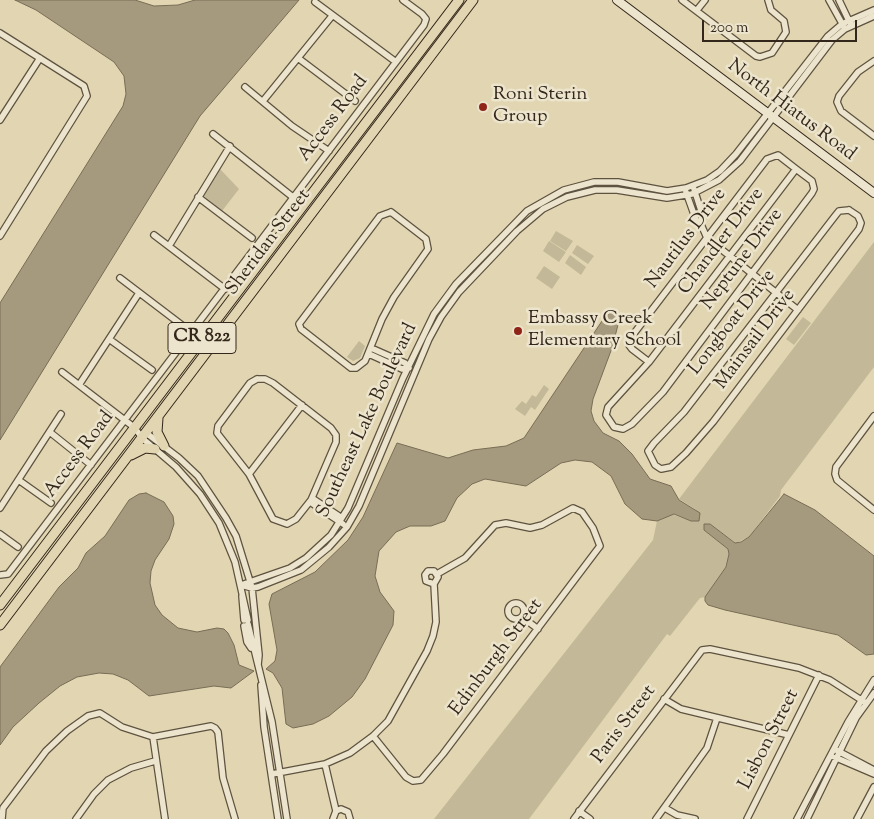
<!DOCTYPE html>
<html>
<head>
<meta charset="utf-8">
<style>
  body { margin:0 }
  #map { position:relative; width:874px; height:819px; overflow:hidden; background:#e1d6b1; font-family:"Sorts Mill Goudy",serif }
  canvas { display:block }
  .scale { position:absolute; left:702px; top:20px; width:155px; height:22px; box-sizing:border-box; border:2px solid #33261a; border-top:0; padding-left:6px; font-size:15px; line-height:18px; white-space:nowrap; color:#33261a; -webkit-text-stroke:4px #ece4cc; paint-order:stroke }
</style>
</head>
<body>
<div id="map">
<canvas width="874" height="819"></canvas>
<div class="scale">200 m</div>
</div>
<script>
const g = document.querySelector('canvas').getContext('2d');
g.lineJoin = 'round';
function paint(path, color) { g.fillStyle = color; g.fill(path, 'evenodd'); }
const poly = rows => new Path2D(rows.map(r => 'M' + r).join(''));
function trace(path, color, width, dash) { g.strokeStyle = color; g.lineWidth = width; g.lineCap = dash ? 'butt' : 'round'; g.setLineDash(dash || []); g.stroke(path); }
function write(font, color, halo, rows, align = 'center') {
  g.font = font + ' "Sorts Mill Goudy",serif'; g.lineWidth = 5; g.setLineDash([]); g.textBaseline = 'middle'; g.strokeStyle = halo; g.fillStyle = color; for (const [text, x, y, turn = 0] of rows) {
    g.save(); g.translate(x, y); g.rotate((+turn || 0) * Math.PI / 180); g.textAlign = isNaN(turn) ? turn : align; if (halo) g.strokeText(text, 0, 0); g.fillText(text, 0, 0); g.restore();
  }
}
const green = poly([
  [220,169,239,189,222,211,204,196],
  [556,231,573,241,566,251,550,241],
  [549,241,566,252,559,262,543,251],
  [874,242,874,367,781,490,780,496,749,537,736,543,710,524,704,530,728,549,729,554,726,567,705,597,700,598,670,636,667,634,529,819,434,819,653,540,657,521,671,514,691,521,700,517,695,509,679,499],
  [577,245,594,256,588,264,572,253],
  [570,255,586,267,581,275,565,263],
  [544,266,560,277,552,289,536,278],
  [803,317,811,323,794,345,786,339],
  [359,341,365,346,360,358,353,361,347,357],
  [544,385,549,389,535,410,531,407,525,416,515,409,522,401,526,404,532,395,536,397]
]);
const water = poly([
  [15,0,135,0,154,6,178,5,195,0,299,0,200,116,0,440,0,303,123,106,126,94,124,76,114,62,36,10,15,0],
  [612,311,619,321,612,348,593,399,591,411,594,421,603,433,619,441,632,454,650,479,671,486,679,500,700,513,699,521,691,521,674,514,657,521,642,519,625,504,611,476,592,462,575,460,561,463,526,486,485,479,472,484,457,498,445,521,431,526,410,526,396,532,379,551,375,576,380,592,394,611,393,625,365,679,352,697,329,716,313,724,293,728,286,724,282,688,273,673,266,669,275,661,277,650,269,604,272,594,315,572,348,540,363,517,397,443,448,458,473,450,506,446,524,438,604,318,612,311],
  [146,493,164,502,173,516,174,524,169,539,155,560,151,571,150,583,155,605,162,615,178,628,197,632,217,628,224,629,228,633,234,645,239,665,254,671,231,688,214,686,149,696,128,680,113,674,99,673,77,677,60,686,39,703,13,727,0,745,0,667,59,587,78,568,86,553,105,536,129,500,139,494,146,493],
  [784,494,815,510,874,556,874,654,866,655,838,635,725,610,708,605,705,601,705,597,726,567,729,554,728,549,704,530,704,524,710,524,735,543,741,542,749,537,784,494]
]);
const street = poly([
  [682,0,756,56,760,57,772,53,786,32,784,21,771,10,768,0],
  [829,0,844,27],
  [839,0,850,23],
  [315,2,396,62],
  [697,10,705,0],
  [0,33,84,86,87,96,0,236],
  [298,58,355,101],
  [874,61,858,72,839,96,837,102,841,111,874,136],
  [245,87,292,126,329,151],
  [263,101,332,16],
  [0,120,40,58],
  [213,134,294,198],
  [694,189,703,217,700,222],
  [686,192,696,220,700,222,707,238,798,310],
  [198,197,252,238],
  [849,210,858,216,861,223,859,229,797,311,713,422,686,453,671,467,661,469,655,465,648,451,654,443,684,412,835,216,839,211,849,210],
  [391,212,426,239,428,249,394,297,382,319,365,361,356,368,351,368,301,329,299,324,380,216,391,212],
  [154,235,225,289],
  [169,246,230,146],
  [120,278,191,332],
  [109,339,152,370],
  [371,348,405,363,409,368],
  [369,354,402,369,408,368],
  [649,362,632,349,629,345,632,336,767,159,778,155,796,169,812,181,814,189,812,193,663,392,632,424,623,429,614,427,606,415,608,407,649,362,796,169],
  [62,372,135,428,142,438,176,467,200,494,219,523,235,562,248,620],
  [257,379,265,379,273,383,331,428,336,435,336,442,311,500,296,519,287,524,273,519,249,474,217,433,218,426,250,383,257,379],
  [79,385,139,293],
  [874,416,836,467,835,474,837,480,874,510],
  [145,432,179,458,198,476,226,518,236,536,252,588,259,655,258,665],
  [51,433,91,465],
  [249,474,302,405],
  [20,481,51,503],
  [312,498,339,516,341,522],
  [310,502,343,524],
  [0,508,61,414],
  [0,534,18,547],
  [0,575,8,574,424,25,426,19,422,14,403,0],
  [241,585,252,588,258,587,301,570,329,547,347,527,359,506,429,339,441,317,459,292,517,231,543,209,567,197,595,190,617,190,667,198,692,194,719,180,740,161,832,40,845,29,874,16],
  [241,585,290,568,306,558,331,535,348,508,403,378,434,314,456,284,527,211,564,190,594,182,618,182,667,191,686,188,707,180,720,171,736,154,828,36,842,24,874,10],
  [242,596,244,620],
  '508 611a8 8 0 1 1 16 0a8 8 0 1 1-16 0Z',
  [522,617,538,629],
  [248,624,272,722,287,819],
  [244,626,247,642,251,648],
  [261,685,264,727,278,819],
  [664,699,681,709,789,735],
  [373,736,406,777,413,781,421,780,443,754,600,546,593,528,582,512,573,508,542,525,530,528,506,523,495,525,465,558,437,574],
  [153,737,165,819],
  [836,750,874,770],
  [832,756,874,774],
  [325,764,336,811],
  [272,774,325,764,350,753,373,736,388,721,427,651,433,636,436,622,434,584,438,577,434,571,428,571,425,575,426,581,434,584],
  [665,808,677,815,695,819],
  [579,811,590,819],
  [2,819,3,808,46,751,67,731,88,716,100,713,122,727,153,737,211,726,215,728,218,732,223,778,235,819],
  [76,819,94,794,108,780,131,768,155,761],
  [333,819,336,811,341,809,348,812,350,819],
  [574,819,702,650,710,649,799,668,830,680,866,703],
  [656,819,707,748,717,718],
  [747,819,819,675],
  [797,819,848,722,874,680],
  [807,819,856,718,874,693],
  [857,819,874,787]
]);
const secondary = poly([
  [617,0,874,193]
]);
const primary = poly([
  [158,418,157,432,164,446],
  [131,455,145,448,155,449],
  [0,605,459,0],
  [0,625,473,0]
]);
const markers = [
  [483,107,5,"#8f2418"],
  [518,331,5,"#8f2418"]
];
const shields = [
  [202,338,68]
];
const shieldNames = [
  ["CR 822",202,338]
];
const poiNames = [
  ["Roni Sterin",493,96],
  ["Group",493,118],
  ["Embassy Creek",528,320],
  ["Elementary School",528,342]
];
const streetNames = [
  ["North Hiatus Road",791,111,37],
  ["Access Road",334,119,-53],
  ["Nautilus Drive",687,239,-53],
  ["Chandler Drive",722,242,-53],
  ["Sheridan Street",269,243,-53],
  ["Neptune Drive",743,260,-53],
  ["Longboat Drive",733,323,-52],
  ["Mainsail Drive",756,340,-53],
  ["Southeast Lake Boulevard",368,421,-65],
  ["Access Road",80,455,-53],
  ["Edinburgh Street",497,658,-53],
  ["Paris Street",625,725,-53],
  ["Lisbon Street",770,740,-63]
];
paint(green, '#c3b897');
paint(water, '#a69a7e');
trace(water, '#786c56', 1);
trace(street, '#5e5240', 8);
trace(secondary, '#33261a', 10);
trace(primary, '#33261a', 11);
trace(street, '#ece4cc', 5.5);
trace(secondary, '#ece4cc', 8);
trace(primary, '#e1d6b1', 9);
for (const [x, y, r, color] of markers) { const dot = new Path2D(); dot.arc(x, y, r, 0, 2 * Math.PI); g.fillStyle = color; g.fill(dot); trace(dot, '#ece4cc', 2); }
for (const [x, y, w] of shields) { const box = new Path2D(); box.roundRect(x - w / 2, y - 15.5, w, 31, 4); g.fillStyle = '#ece4cc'; g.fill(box); trace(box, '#33261a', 1); }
write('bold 18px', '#33261a', null, shieldNames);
write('19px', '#33261a', '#ece4cc', poiNames, 'left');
write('19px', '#33261a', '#ece4cc', streetNames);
</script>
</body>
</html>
